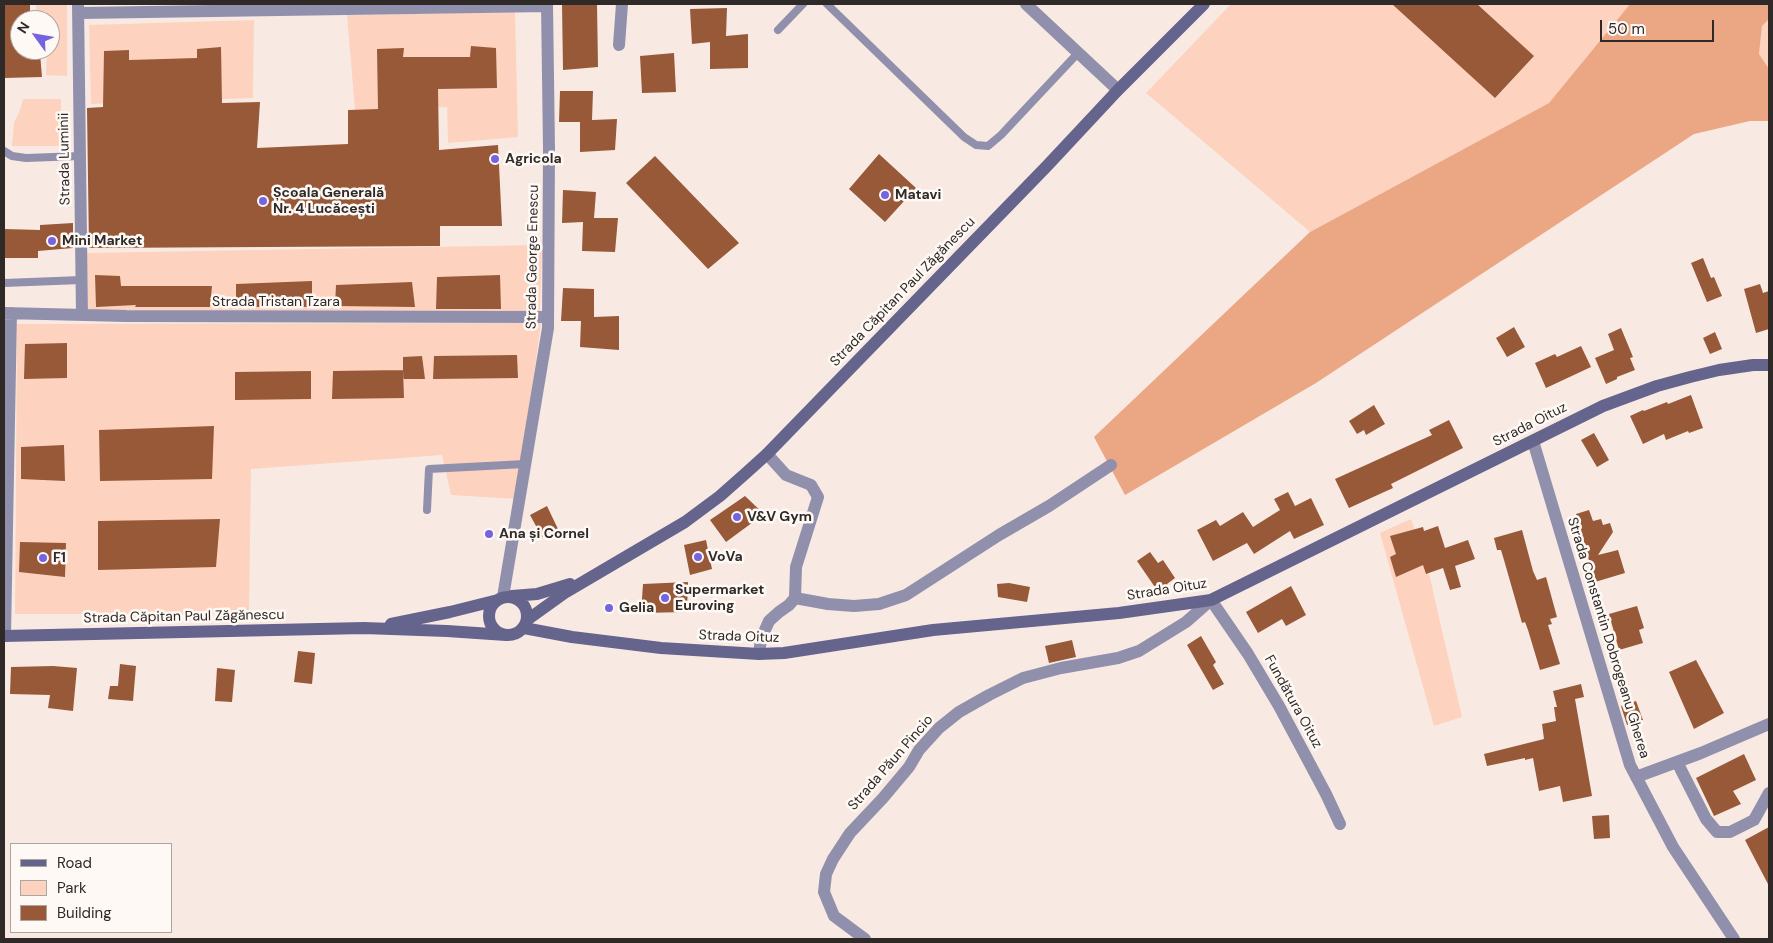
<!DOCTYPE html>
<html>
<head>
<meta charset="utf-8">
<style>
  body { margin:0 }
  #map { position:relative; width:1773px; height:943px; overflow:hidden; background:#f8eae3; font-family:"DM Sans",sans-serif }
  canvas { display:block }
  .frame { position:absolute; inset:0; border:5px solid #2f2a27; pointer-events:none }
  .legend { position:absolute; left:10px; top:843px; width:162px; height:90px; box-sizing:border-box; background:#fff9f6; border:1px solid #aca6a3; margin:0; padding:6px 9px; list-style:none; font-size:15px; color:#2f2a27 }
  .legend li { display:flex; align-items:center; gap:10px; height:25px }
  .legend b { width:25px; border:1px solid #aca6a3 }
  .north { position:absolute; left:10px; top:10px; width:50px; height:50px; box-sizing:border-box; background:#fff9f6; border:1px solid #aca6a3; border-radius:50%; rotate:302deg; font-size:14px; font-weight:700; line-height:20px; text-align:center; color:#2f2a27 }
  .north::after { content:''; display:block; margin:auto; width:18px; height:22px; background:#7564df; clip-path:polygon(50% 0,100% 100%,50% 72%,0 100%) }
  .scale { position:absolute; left:1600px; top:20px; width:114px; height:22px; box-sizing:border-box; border:2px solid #2f2a27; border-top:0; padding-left:6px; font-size:15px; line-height:18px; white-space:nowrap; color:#2f2a27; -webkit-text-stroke:4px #fff9f6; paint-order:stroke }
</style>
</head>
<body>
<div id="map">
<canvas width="1773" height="943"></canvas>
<div class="frame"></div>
<ul class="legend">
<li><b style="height:6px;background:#65648d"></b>Road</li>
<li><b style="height:14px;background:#fdd3bf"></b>Park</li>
<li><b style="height:14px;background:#975938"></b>Building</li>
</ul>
<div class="north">N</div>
<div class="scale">50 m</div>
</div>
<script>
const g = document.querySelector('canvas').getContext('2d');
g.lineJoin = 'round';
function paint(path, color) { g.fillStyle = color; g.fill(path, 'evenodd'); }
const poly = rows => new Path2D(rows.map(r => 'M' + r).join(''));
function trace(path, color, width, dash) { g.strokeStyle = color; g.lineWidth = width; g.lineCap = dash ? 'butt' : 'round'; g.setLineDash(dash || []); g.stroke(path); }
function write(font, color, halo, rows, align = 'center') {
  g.font = font + ' "DM Sans",sans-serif'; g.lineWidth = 5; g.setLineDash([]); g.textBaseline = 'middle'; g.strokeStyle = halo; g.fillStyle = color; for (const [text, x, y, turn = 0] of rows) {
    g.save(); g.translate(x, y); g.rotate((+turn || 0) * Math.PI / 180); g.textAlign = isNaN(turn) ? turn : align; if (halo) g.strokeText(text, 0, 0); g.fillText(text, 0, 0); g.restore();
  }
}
const green = poly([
  [36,4,67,4,67,76,46,75,47,50,50,50,50,20,37,20],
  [1231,4,1630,4,1549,103,1310,232,1146,93],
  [515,12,518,137,448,143,447,107,355,110,347,15],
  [1769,19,1769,69,1759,54,1762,26],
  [254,20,253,98,91,104,89,25],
  [23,99,61,99,61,146,12,146,14,123,20,110],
  [542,245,540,311,88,310,87,253],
  [541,323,517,499,451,495,442,455,251,469,249,614,15,614,17,324],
  [1411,519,1427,565,1462,717,1434,726,1380,533]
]);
const forest = poly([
  [1630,4,1769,4,1769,19,1762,26,1759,54,1769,69,1769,121,1750,121,1694,134,1316,383,1125,495,1094,437,1310,232,1549,103]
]);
const building = poly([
  [4,4,30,4,30,20,20,20,20,50,31,50,31,54,40,53,42,77,4,78],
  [562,4,597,4,598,67,563,70],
  [1392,4,1477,4,1534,56,1495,98],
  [727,8,726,36,748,34,748,68,710,69,710,42,692,44,690,9],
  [471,46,496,48,497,88,438,89,439,150,498,145,502,226,440,226,440,246,89,248,87,108,103,107,104,51,129,50,129,60,197,58,197,49,221,47,222,103,260,102,257,148,348,144,348,110,378,109,377,49,404,48,403,57,470,57],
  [674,53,676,92,642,93,640,56],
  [560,91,593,91,592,120,617,119,615,150,580,152,580,122,559,122],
  [879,154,916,188,885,222,849,189],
  [655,156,739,243,708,269,626,183],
  [563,190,596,192,594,218,618,218,615,252,582,251,583,222,562,223],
  [73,223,73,248,38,251,38,258,4,258,4,229,40,230,40,225],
  [1703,258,1711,278,1714,277,1722,296,1707,302,1691,263],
  [95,275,120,276,121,286,212,286,210,307,135,307,136,305,96,307],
  [500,275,501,309,436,309,437,277],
  [312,281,312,307,236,307,236,284],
  [412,282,415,307,335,306,336,285],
  [1760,284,1763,293,1769,291,1769,329,1756,333,1744,289],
  [563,288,594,289,594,317,619,316,619,350,580,347,581,321,561,321],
  [1514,327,1525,347,1507,357,1496,338],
  [1621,328,1633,357,1630,358,1635,370,1617,377,1617,379,1606,384,1595,358,1614,350,1608,334],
  [1715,332,1722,349,1710,354,1703,338],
  [67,343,67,378,24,379,25,344],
  [1581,346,1591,367,1546,388,1535,363,1555,354,1557,357],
  [517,355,518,378,433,379,434,356],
  [422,356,425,379,403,379,403,357],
  [403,370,404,398,332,399,333,371],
  [311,371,311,399,235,400,235,372],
  [1691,395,1703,428,1689,433,1688,431,1666,440,1664,434,1643,444,1630,416,1643,410,1644,411,1667,402,1668,404],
  [1374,405,1385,424,1366,435,1364,430,1357,434,1349,421],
  [1449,420,1463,448,1391,484,1393,488,1349,508,1335,479,1432,435,1429,430],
  [214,426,212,479,100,481,99,430],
  [1594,433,1609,460,1597,467,1581,440],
  [64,445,65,481,21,479,21,447],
  [1288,492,1295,506,1311,498,1324,525,1294,539,1290,531,1254,554,1247,543,1213,561,1197,530,1216,520,1220,526,1243,512,1253,527,1280,510,1274,499],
  [745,496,764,514,726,542,710,520],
  [547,506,558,529,542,537,530,515],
  [1589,510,1593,521,1601,519,1603,525,1610,523,1613,532,1598,555,1618,550,1625,573,1595,582,1576,514],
  [220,519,216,567,98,570,98,521],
  [1438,526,1445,548,1468,540,1475,559,1455,566,1461,587,1450,590,1443,568,1426,574,1423,565,1396,577,1390,557,1396,554,1390,536,1423,527,1424,531],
  [1522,530,1533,571,1537,580,1546,577,1557,617,1550,619,1552,624,1548,625,1560,664,1540,670,1528,630,1525,622,1522,623,1504,560,1501,550,1497,550,1494,538],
  [706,540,712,569,690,575,684,545],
  [20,542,66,543,65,577,19,572],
  [1150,552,1158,563,1163,560,1175,578,1167,584,1171,590,1161,596,1137,561],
  [688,582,687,612,641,613,643,584],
  [1009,583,1030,587,1027,602,998,597,997,584],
  [1291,586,1306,615,1286,626,1282,619,1258,633,1246,612],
  [1637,606,1644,628,1639,630,1643,643,1619,650,1609,614],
  [1201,636,1216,662,1213,665,1224,684,1213,690,1187,645],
  [1072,640,1076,657,1049,663,1045,646],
  [298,651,315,653,312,684,294,682],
  [1696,660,1724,713,1694,729,1669,672],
  [120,664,136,666,133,701,108,699,110,686,118,686],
  [53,666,77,668,73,711,48,708,50,695,10,694,11,667],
  [217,668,235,670,232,702,215,701],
  [1581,684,1584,697,1575,699,1592,796,1563,802,1560,786,1539,791,1533,758,1525,760,1525,758,1487,766,1484,754,1544,739,1542,724,1556,721,1554,707,1557,707,1553,691],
  [1636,701,1643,720,1627,725,1621,706],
  [1744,754,1756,780,1733,791,1741,804,1714,816,1696,778],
  [1609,815,1610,838,1594,839,1592,816],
  [1769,827,1769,886,1745,840]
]);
const lane = poly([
  [827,4,964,137,976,145,988,146,1001,135,1078,53],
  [778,30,803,4],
  [4,151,12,156,26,158,80,156],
  [4,283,81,280],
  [427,510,429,469,525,464]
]);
const street = poly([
  [78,4,82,315],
  [1026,4,1118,90],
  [79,13,547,6],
  [619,45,622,4],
  [4,313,126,316,548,317],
  [1533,441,1630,765,1673,847,1734,939],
  [503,597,548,328,549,149,547,4],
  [795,598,828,604,854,606,879,604,906,595,999,535,1049,506,1111,465],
  [5,636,11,313],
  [759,654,761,639,769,621,779,612,789,605,795,598,796,567,818,497,811,485,786,475,767,454],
  [1677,762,1706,819,1717,832,1730,832,1754,820,1769,793],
  [1636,777,1701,753,1769,724],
  [865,939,834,916,824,892,826,874,833,859,850,833,883,798,909,767,919,750,939,728,959,712,989,695,1023,678,1061,668,1118,658,1139,651,1186,622,1211,600,1248,654,1279,706,1326,794,1340,824]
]);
const secondary = poly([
  [512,596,537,594,570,584],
  '489 616a19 19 0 1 1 38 0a19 19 0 1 1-38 0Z',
  [527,620,566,592,685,522,720,496,746,473,767,454,1046,167,1118,90,1204,4],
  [391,624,450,612,498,600],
  [524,628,572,637,661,648,759,654,784,653,933,630,1119,613,1211,600,1603,406,1657,386,1690,377,1719,370,1753,365,1769,365],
  [4,636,364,628,447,631,506,635]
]);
const markers = [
  [495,159,5,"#7564df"],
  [885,195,5,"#7564df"],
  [263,201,5,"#7564df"],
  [52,241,5,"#7564df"],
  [737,517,5,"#7564df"],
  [489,534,5,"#7564df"],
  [698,557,5,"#7564df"],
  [43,558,5,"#7564df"],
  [665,598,5,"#7564df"],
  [609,608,5,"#7564df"]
];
const streetNames = [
  ["Strada Luminii",65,159,-91],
  ["Strada George Enescu",533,257,-89],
  ["Strada Căpitan Paul Zăgănescu",903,292,-46],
  ["Strada Tristan Tzara",276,302],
  ["Strada Oituz",1530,425,-27],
  ["Strada Oituz",1167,590,-9],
  ["Strada Căpitan Paul Zăgănescu",184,617,-1],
  ["Strada Oituz",739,637,2],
  ["Strada Constantin Dobrogeanu Gherea",1608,638,73],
  ["Fundătura Oituz",1293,702,61],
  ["Strada Păun Pincio",891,763,-49]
];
const poiNames = [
  ["Agricola",505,159],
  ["Școala Generală",273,193],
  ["Nr. 4 Lucăcești",273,209],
  ["Matavi",895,195],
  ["Mini Market",62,241],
  ["V&V Gym",747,517],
  ["Ana și Cornel",499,534],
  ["VoVa",708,557],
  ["F1",53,558],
  ["Supermarket",675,590],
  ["Euroving",675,606],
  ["Gelia",619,608]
];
paint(green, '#fdd3bf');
paint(forest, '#eba684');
paint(building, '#975938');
trace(lane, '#9090ad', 8);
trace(street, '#9090ad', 12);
trace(secondary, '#65648d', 12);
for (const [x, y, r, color] of markers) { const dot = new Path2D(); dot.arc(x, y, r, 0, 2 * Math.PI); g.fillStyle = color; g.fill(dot); trace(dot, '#fff9f6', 2); }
write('14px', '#2f2a27', '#fff9f6', streetNames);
write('bold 14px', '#2f2a27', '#fff9f6', poiNames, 'left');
</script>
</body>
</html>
